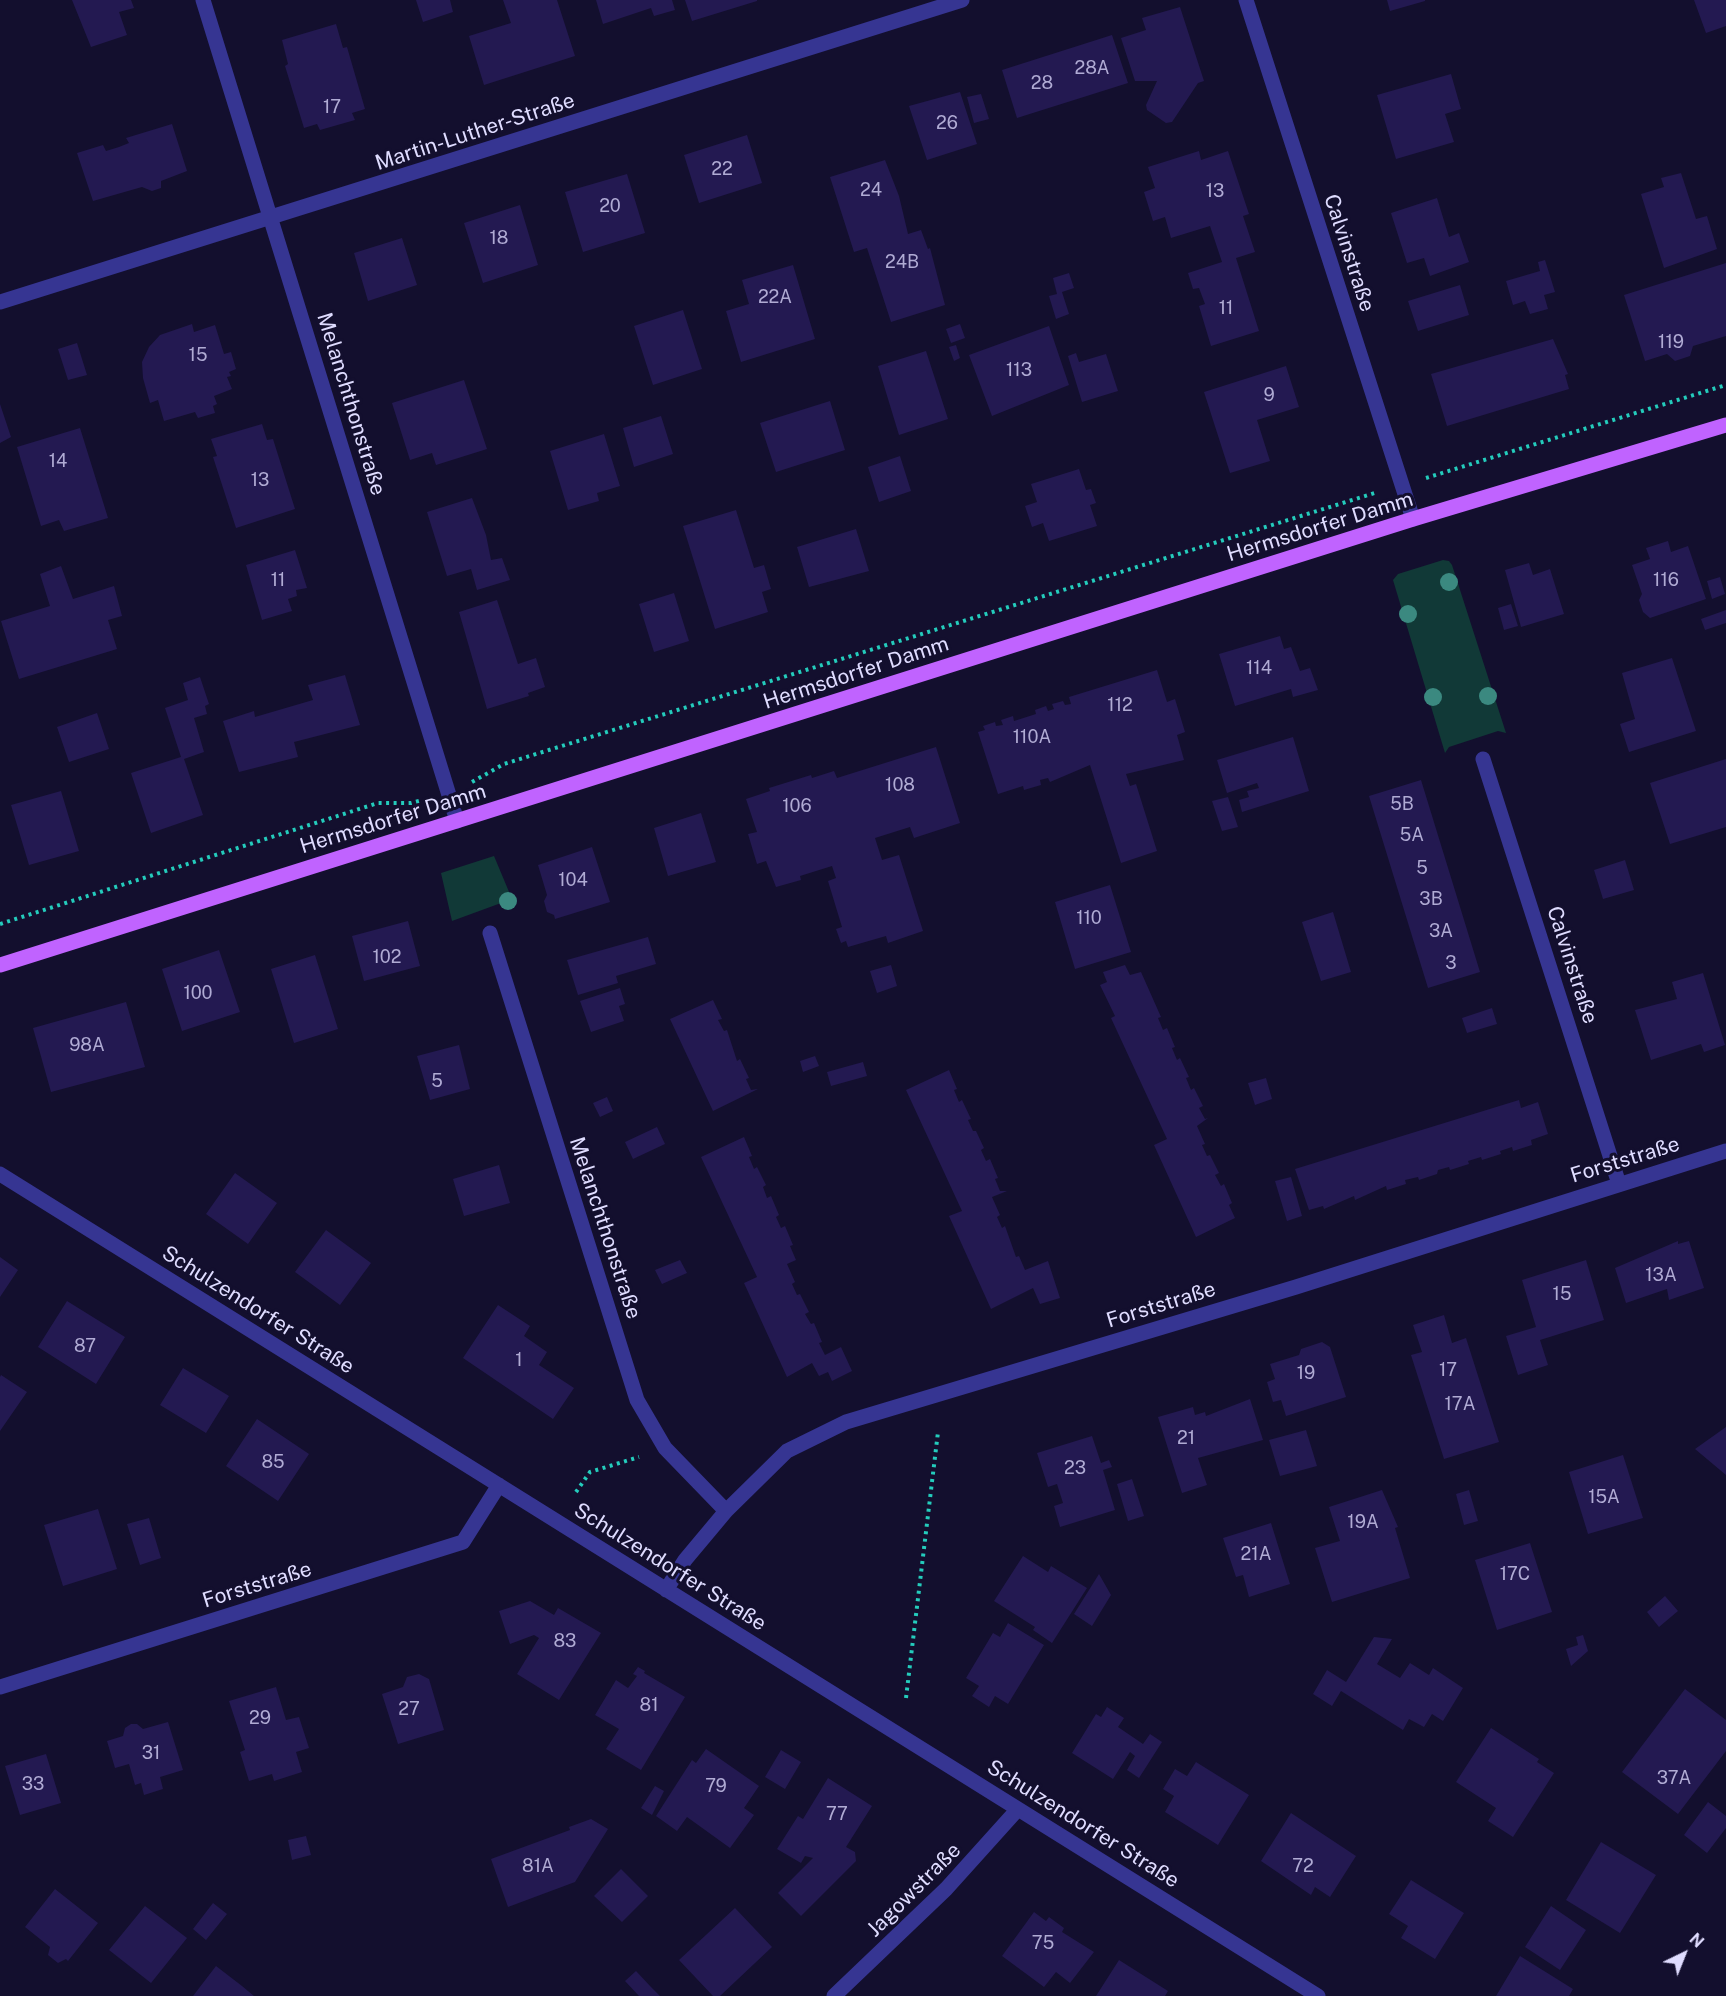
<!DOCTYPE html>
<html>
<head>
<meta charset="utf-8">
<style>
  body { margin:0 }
  #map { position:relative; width:1726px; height:1996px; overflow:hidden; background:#130f2e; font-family:"Public Sans",sans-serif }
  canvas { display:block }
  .north { position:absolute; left:1654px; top:1924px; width:60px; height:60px; -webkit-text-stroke:4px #130f2e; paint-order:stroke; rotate:43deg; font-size:16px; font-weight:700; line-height:24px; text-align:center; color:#dfdcff }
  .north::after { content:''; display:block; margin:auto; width:21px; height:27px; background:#dfdcff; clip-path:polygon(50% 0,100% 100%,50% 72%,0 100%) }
</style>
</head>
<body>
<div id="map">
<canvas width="1726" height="1996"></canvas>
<div class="north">N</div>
</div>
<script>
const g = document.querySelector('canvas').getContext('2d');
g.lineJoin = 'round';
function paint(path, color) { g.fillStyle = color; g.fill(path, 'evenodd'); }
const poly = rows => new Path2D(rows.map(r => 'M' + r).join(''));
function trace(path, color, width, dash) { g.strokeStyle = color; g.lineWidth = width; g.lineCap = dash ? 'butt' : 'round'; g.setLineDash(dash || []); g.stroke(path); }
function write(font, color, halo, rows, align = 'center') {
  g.font = font + ' "Public Sans",sans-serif'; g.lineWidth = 6; g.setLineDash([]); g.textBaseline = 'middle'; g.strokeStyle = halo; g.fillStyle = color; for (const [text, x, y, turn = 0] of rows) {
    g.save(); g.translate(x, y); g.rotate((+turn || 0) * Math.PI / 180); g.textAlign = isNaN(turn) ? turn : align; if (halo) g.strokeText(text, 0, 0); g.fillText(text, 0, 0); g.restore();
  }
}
const green = poly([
  [1443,560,1449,561,1452,565,1506,733,1498,731,1449,747,1445,753,1393,580,1398,574],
  [494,856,512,899,452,921,441,873]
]);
const building = poly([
  [72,0,131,0,134,8,119,12,127,35,91,47],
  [416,0,450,0,453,12,423,22],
  [503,0,557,0,575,56,484,85,469,36,511,23],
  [596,0,672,0,675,10,654,16,651,8,603,24],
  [685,0,757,0,757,1,692,21],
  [1387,0,1425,0,1425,1,1390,11],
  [1694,0,1726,0,1726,26,1706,33],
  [1180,7,1204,81,1198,83,1172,122,1166,123,1147,110,1146,105,1157,81,1135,81,1121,38,1146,30,1142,18],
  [336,24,343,48,347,47,365,109,352,113,355,120,320,130,317,124,304,128,285,66,288,64,282,40],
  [1112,35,1128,83,1017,118,1002,70],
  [1451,74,1461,109,1445,114,1454,142,1396,159,1377,95],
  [960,92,977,144,927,160,909,106],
  [981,94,989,119,974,123,967,97],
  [172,124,187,171,161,181,161,188,152,191,142,187,93,201,77,153,103,145,106,151,119,147,129,143,126,138],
  [747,135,762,183,699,203,684,155],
  [1199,151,1201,160,1228,151,1249,214,1243,216,1255,252,1236,258,1259,331,1211,346,1199,306,1205,304,1199,288,1193,289,1188,273,1222,262,1210,226,1171,238,1165,217,1153,221,1144,192,1155,188,1148,167],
  [885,160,899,196,908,234,921,230,928,249,930,248,945,305,891,322,867,248,854,252,830,177],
  [1681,173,1696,219,1707,216,1717,249,1664,268,1641,194,1664,187,1661,178],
  [627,174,645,233,583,252,565,192],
  [1437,198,1449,237,1459,233,1469,262,1430,276,1424,258,1407,263,1391,213],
  [520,205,538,265,483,283,464,223],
  [402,238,417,285,368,301,354,253],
  [1545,260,1555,292,1544,295,1548,309,1530,314,1525,301,1513,305,1506,281,1540,271,1538,262],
  [1726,263,1726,336,1693,346,1690,356,1675,361,1667,354,1645,361,1624,295],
  [793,265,815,339,741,362,726,311,749,304,742,280],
  [1069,273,1074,288,1062,292,1069,314,1056,319,1049,296,1057,294,1053,278],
  [1460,285,1469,315,1418,331,1408,301],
  [683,310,702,369,653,385,634,326],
  [192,324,194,332,215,325,224,354,231,352,236,369,229,372,231,376,227,377,232,389,214,396,217,404,213,406,215,413,198,418,195,412,164,421,158,400,150,403,143,378,142,362,149,347,160,335],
  [960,324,965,338,951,343,946,329],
  [1049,326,1069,385,992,416,969,355],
  [1553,339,1568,374,1565,375,1569,389,1447,426,1431,374],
  [77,343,87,375,68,380,58,349],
  [956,345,960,358,954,361,949,347],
  [926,351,948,419,899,435,878,366],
  [1076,353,1079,362,1106,354,1118,391,1082,402,1068,356],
  [1286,366,1299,407,1257,420,1270,461,1230,473,1204,392],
  [464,380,487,449,436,465,432,453,410,460,392,403],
  [830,401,845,450,776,472,760,423],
  [0,404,11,437,0,443],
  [661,416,673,454,634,467,623,428],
  [262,424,267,440,273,439,295,509,236,528,213,457,217,456,211,439],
  [80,428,108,518,64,531,59,520,41,526,17,447],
  [604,434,620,486,597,493,599,501,568,510,550,451],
  [900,456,911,491,879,502,868,467],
  [1079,469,1086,490,1091,489,1096,503,1090,505,1097,526,1049,541,1043,523,1032,527,1025,506,1037,502,1031,484],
  [472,498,486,535,491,560,502,558,510,580,477,590,471,569,447,576,427,512],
  [736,510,754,568,764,565,771,589,762,592,768,612,715,629,683,526],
  [856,529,869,571,809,587,797,547],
  [1668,541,1671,552,1688,546,1706,599,1650,618,1643,612,1639,600,1642,594,1632,565,1650,559,1646,548],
  [295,550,307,588,296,590,297,596,288,599,292,611,262,620,246,565],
  [1529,563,1533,575,1550,569,1564,614,1521,627,1505,570],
  [61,566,73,599,114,586,122,616,108,620,117,649,19,679,1,621,50,606,40,574],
  [1720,577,1725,594,1712,599,1707,581],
  [674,593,689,641,654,652,639,604],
  [497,600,518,664,536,658,545,687,528,693,529,696,487,709,459,612],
  [1511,604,1518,626,1504,630,1498,608],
  [1726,610,1726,623,1705,630,1701,619],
  [1280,636,1284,649,1291,647,1300,671,1310,668,1318,690,1293,697,1291,689,1235,706,1219,654],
  [1672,658,1696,731,1629,752,1620,724,1635,719,1622,673],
  [1157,670,1167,702,1175,699,1185,732,1177,735,1184,760,1126,774,1130,786,1136,784,1157,851,1121,863,1090,765,1050,782,1048,778,1040,780,1041,785,1024,790,1023,786,998,794,978,732,985,730,983,726,995,722,996,726,1003,725,1001,720,1013,716,1014,721,1036,714,1035,710,1046,706,1048,711,1054,709,1052,704,1063,701,1065,705,1071,704,1069,697],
  [345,675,360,725,294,742,298,757,239,772,223,721,254,711,255,717,313,700,308,685],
  [200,677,209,704,205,706,207,714,194,718,204,752,184,759,203,815,151,833,131,773,181,757,165,708,188,700,183,683],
  [97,713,109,749,69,762,57,727],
  [1293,737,1309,791,1242,812,1239,800,1249,797,1247,791,1259,788,1257,783,1227,793,1217,760],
  [936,747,960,823,914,838,910,827,875,838,882,860,899,855,923,931,888,943,886,936,848,947,846,941,841,943,836,929,842,927,828,881,836,878,832,866,800,876,801,880,776,887,766,861,757,864,748,834,757,832,746,799,770,791,769,788,811,775,812,778,834,771,837,778],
  [1726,759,1726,827,1670,844,1650,783],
  [1421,780,1480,972,1428,988,1369,796],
  [61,791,79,851,29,865,11,805],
  [1228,797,1238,827,1222,831,1212,801],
  [701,813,716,862,668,876,654,828],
  [592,847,610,902,555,919,554,915,547,912,544,901,547,895,538,865],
  [1625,860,1634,890,1603,899,1594,870],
  [1110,885,1131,952,1075,969,1055,902],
  [1333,912,1351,972,1321,981,1302,922],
  [408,921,420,966,364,981,352,936],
  [648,937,656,964,616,976,618,983,578,995,567,960],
  [219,950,240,1012,182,1031,162,969],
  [315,955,338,1029,294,1043,271,969],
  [891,965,897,986,877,993,870,971],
  [1125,965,1130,975,1141,972,1161,1017,1158,1018,1163,1030,1167,1028,1175,1047,1172,1048,1177,1060,1180,1058,1189,1077,1186,1078,1191,1090,1194,1088,1203,1106,1199,1108,1205,1119,1208,1118,1197,1126,1205,1144,1202,1145,1207,1156,1210,1155,1219,1173,1215,1175,1221,1186,1224,1184,1232,1203,1229,1205,1235,1218,1196,1237,1154,1145,1167,1139,1111,1018,1115,1016,1100,985,1107,982,1103,972],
  [1703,973,1725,1045,1704,1052,1701,1044,1651,1060,1635,1010,1677,999,1672,982],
  [620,988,625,1004,619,1006,624,1021,591,1032,580,1001],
  [713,1000,722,1019,718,1020,724,1031,727,1030,737,1061,740,1059,749,1078,746,1079,751,1090,758,1089,713,1111,670,1019],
  [126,1002,145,1067,51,1092,33,1028],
  [1492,1008,1497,1024,1467,1033,1462,1018],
  [459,1045,470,1089,430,1100,417,1056],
  [815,1056,819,1066,803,1072,800,1061],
  [863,1062,867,1076,831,1086,827,1072],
  [949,1070,957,1089,954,1090,959,1102,962,1100,971,1119,968,1120,973,1131,976,1131,984,1148,981,1150,986,1161,990,1159,998,1178,995,1179,1000,1191,1007,1191,992,1197,1000,1215,997,1217,1002,1228,1005,1226,1016,1257,1019,1256,1025,1270,1048,1261,1060,1298,1040,1304,1033,1288,991,1309,949,1216,962,1211,906,1090],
  [1266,1078,1272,1099,1255,1105,1248,1083],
  [607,1097,613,1111,600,1117,593,1103],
  [1519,1100,1521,1108,1538,1102,1548,1134,1531,1140,1532,1145,1513,1151,1512,1147,1500,1151,1501,1154,1482,1160,1481,1157,1468,1161,1469,1164,1450,1170,1449,1167,1438,1170,1437,1174,1419,1180,1418,1177,1405,1180,1406,1184,1387,1190,1386,1186,1355,1200,1354,1196,1324,1209,1323,1206,1309,1210,1295,1169],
  [657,1127,665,1144,633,1159,625,1142],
  [744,1137,752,1156,749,1157,754,1169,757,1167,766,1185,763,1187,767,1198,771,1196,779,1215,776,1217,781,1228,785,1226,793,1245,790,1246,796,1260,787,1264,795,1282,792,1284,797,1295,800,1294,809,1312,805,1314,811,1324,814,1323,822,1342,819,1343,825,1355,841,1347,852,1371,832,1381,828,1372,819,1376,812,1363,787,1377,744,1283,757,1277,701,1157],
  [499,1165,510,1203,464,1216,453,1179],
  [235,1173,277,1203,248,1244,206,1214],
  [1291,1177,1302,1216,1287,1221,1275,1181],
  [326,1230,371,1263,340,1305,295,1272],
  [1678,1241,1678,1244,1689,1241,1704,1288,1669,1300,1667,1289,1626,1303,1615,1268],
  [0,1257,18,1270,0,1297],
  [680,1260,687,1273,662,1284,655,1270],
  [1586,1260,1604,1320,1540,1340,1548,1365,1518,1375,1506,1336,1536,1327,1522,1280],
  [67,1301,125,1337,96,1384,38,1347],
  [498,1305,530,1326,524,1336,547,1352,539,1365,574,1388,553,1419,463,1358],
  [1444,1315,1452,1343,1466,1338,1499,1442,1444,1459,1411,1355,1422,1352,1413,1325],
  [1322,1342,1330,1347,1346,1397,1286,1416,1281,1400,1273,1402,1267,1382,1275,1379,1270,1364,1299,1355,1301,1349],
  [183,1368,229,1396,206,1433,160,1405],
  [1,1375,27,1392,0,1431,0,1377],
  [1250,1399,1263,1440,1198,1458,1207,1485,1182,1493,1158,1417,1193,1407,1195,1415,1205,1412,1206,1416],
  [257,1419,309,1454,278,1501,226,1466],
  [1726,1427,1726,1475,1695,1449],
  [1306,1430,1317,1466,1280,1476,1269,1440],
  [1092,1436,1101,1463,1109,1460,1112,1467,1103,1470,1115,1510,1060,1527,1054,1506,1063,1503,1057,1484,1048,1487,1037,1453],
  [1623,1455,1643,1518,1588,1534,1569,1472],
  [1132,1479,1144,1516,1128,1521,1117,1484],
  [1382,1490,1398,1527,1395,1528,1410,1578,1332,1602,1315,1548,1340,1541,1329,1507],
  [1469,1490,1478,1521,1464,1525,1456,1494],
  [98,1509,117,1569,63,1586,44,1525],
  [149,1518,161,1558,140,1565,127,1524],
  [1271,1523,1290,1584,1249,1597,1243,1575,1236,1577,1223,1538],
  [1530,1543,1552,1612,1497,1630,1475,1560],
  [1023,1556,1048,1572,1051,1566,1087,1588,1052,1643,1033,1630,1035,1627,994,1601],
  [1099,1574,1111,1595,1092,1626,1074,1614],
  [1665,1596,1678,1611,1659,1627,1647,1612],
  [530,1601,554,1615,558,1608,601,1633,559,1700,517,1674,539,1638,534,1635,510,1644,499,1611],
  [1008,1623,1044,1645,1008,1704,995,1696,989,1707,972,1696,979,1686,966,1678,993,1633,1000,1637],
  [1583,1635,1588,1651,1571,1666,1566,1649,1578,1645,1576,1637],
  [1374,1637,1392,1639,1377,1664,1400,1678,1410,1663,1429,1675,1433,1668,1463,1688,1443,1721,1432,1714,1424,1727,1409,1719,1403,1730,1341,1691,1332,1706,1313,1694,1327,1670,1346,1682],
  [638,1667,645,1671,644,1673,685,1697,641,1770,606,1749,619,1729,595,1715,616,1680,628,1688,637,1676,633,1674],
  [419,1674,429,1679,444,1730,398,1744,382,1694,403,1687,407,1677],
  [276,1687,286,1720,299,1717,309,1748,296,1752,302,1772,274,1781,272,1774,249,1781,240,1752,245,1750,229,1701],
  [1685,1689,1726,1720,1726,1751,1678,1814,1622,1772],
  [1107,1707,1124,1718,1118,1727,1143,1744,1150,1734,1162,1742,1139,1778,1127,1770,1135,1756,1130,1752,1113,1779,1072,1753,1096,1714,1101,1717],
  [168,1722,183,1770,160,1777,163,1789,144,1795,141,1783,135,1785,129,1764,115,1768,107,1741,123,1736,125,1728,131,1724,137,1724,143,1729],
  [1491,1728,1539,1759,1537,1762,1554,1773,1513,1837,1488,1821,1496,1808,1456,1782],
  [706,1749,759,1786,744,1808,754,1815,730,1848,687,1817,677,1831,656,1816,692,1760,696,1763],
  [781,1750,801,1762,785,1789,765,1777],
  [46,1754,61,1803,20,1815,5,1766],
  [1196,1762,1249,1795,1218,1845,1165,1812,1174,1796,1163,1789,1175,1769,1187,1776],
  [828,1778,872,1806,846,1847,855,1852,856,1861,801,1916,778,1893,813,1858,805,1856,801,1863,777,1849,798,1816,803,1819],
  [655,1786,664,1791,652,1815,641,1808],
  [1708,1802,1726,1816,1726,1828,1707,1853,1684,1835],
  [1291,1813,1356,1856,1330,1897,1315,1887,1311,1895,1261,1861],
  [591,1819,608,1829,575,1882,508,1907,491,1859,570,1830,569,1827],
  [306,1836,311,1855,292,1860,288,1840],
  [1601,1842,1656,1875,1620,1933,1566,1900],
  [621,1869,648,1896,622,1922,594,1896],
  [1411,1880,1464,1913,1435,1959,1401,1938,1408,1926,1389,1914],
  [55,1889,98,1923,68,1961,66,1959,58,1963,48,1955,50,1947,25,1927],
  [213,1903,227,1914,206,1940,193,1929],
  [145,1906,187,1938,151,1983,109,1950],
  [1551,1906,1586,1930,1560,1970,1525,1947],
  [735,1908,772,1947,720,1996,713,1996,679,1960],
  [1034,1912,1046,1921,1049,1917,1064,1928,1062,1932,1094,1952,1070,1983,1056,1972,1044,1987,1002,1956],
  [1520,1956,1573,1989,1569,1996,1496,1996],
  [1119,1960,1168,1991,1165,1996,1096,1996],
  [216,1966,242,1986,254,1996,193,1996],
  [636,1971,651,1987,660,1996,639,1996,625,1981]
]);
const path = poly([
  [1426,478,1726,385],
  [472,782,504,764,1378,492],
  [0,924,378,803,411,803,423,800],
  [576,1492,590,1472,639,1457],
  [906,1698,938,1432]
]);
const minor = poly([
  [203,0,457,821],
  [1246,0,1413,519],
  [0,302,962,0],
  [1483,759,1619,1184],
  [490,933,637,1400,665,1448,726,1511],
  [0,1174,1318,1996],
  [666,1590,685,1560,726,1511,787,1451,846,1422,1296,1287,1726,1151],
  [0,1687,463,1542,499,1485],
  [834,1996,946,1889,1018,1809]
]);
const major = poly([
  [0,965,1413,519,1726,425]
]);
const trees = [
  [1449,582],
  [1408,614],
  [1488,696],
  [1433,697],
  [508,901]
];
const numberNames = [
  ["28A",1092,68],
  ["28",1042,83],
  ["17",332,107],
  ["26",947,123],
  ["22",722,169],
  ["24",871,190],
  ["13",1215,191],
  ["20",610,206],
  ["18",499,238],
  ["24B",902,262],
  ["22A",775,297],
  ["11",1226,308],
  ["119",1671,342],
  ["15",198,355],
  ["113",1019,370],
  ["9",1269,395],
  ["14",58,461],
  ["13",260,480],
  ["11",278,580],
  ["116",1666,580],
  ["114",1259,668],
  ["112",1120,705],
  ["110A",1032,737],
  ["108",900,785],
  ["5B",1402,804],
  ["106",797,806],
  ["5A",1412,835],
  ["5",1422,868],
  ["104",573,880],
  ["3B",1431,899],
  ["110",1089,918],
  ["3A",1441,931],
  ["102",387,957],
  ["3",1451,963],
  ["100",198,993],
  ["98A",87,1045],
  ["5",437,1081],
  ["13A",1661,1275],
  ["15",1562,1294],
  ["87",85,1346],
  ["1",519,1360],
  ["17",1448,1370],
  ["19",1306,1373],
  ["17A",1460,1404],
  ["21",1186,1438],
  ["85",273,1462],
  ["23",1075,1468],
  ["15A",1604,1497],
  ["19A",1363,1522],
  ["21A",1256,1554],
  ["17C",1515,1574],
  ["83",565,1641],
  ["81",649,1705],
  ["27",409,1709],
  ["29",260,1718],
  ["31",151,1753],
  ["37A",1674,1778],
  ["33",33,1784],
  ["79",716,1786],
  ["77",837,1814],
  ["81A",538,1866],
  ["72",1303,1866],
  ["75",1043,1943]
];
const streetNames = [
  ["Martin-Luther-Straße",475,132,-18],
  ["Calvinstraße",1349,253,72],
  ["Melanchthonstraße",351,404,73],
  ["Hermsdorfer Damm",1320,527,-17],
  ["Hermsdorfer Damm",856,673,-18],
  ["Hermsdorfer Damm",393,819,-17],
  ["Calvinstraße",1572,965,72],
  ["Forststraße",1625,1160,-17],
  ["Melanchthonstraße",605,1228,72],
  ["Forststraße",1161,1305,-17],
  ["Schulzendorfer Straße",258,1310,32],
  ["Schulzendorfer Straße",670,1567,32],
  ["Forststraße",257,1585,-17],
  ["Schulzendorfer Straße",1083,1824,32],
  ["Jagowstraße",914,1890,-45]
];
paint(green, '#113937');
paint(building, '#231951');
trace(path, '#24ccbc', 4, [3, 4.5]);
trace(minor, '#363592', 15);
trace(major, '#c063ff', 15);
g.fillStyle = '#3b8980';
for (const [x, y] of trees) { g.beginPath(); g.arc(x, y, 9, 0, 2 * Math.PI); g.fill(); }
write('18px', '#b0abd4', null, numberNames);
write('21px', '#dfdcff', '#130f2e', streetNames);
</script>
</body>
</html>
